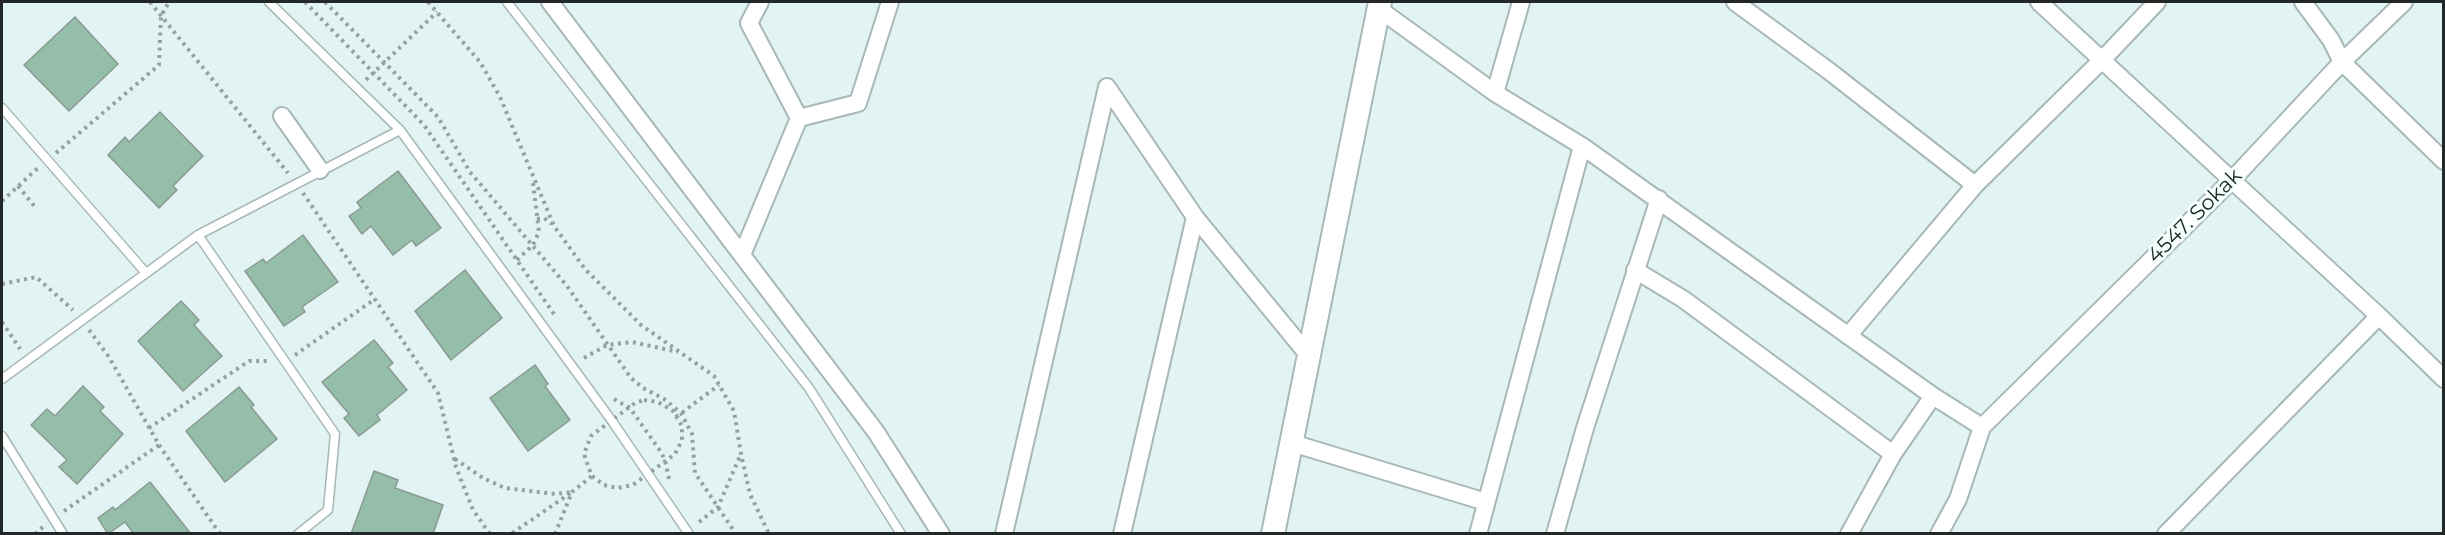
<!DOCTYPE html>
<html>
<head>
<meta charset="utf-8">
<style>
  body { margin:0 }
  #map { position:relative; width:2445px; height:535px; overflow:hidden; background:#e1f3f2; font-family:Montserrat,sans-serif }
  canvas { display:block }
  .frame { position:absolute; inset:0; border:3px solid #222828; pointer-events:none }
</style>
</head>
<body>
<div id="map">
<canvas width="2445" height="535"></canvas>
<div class="frame"></div>
</div>
<script>
const g = document.querySelector('canvas').getContext('2d');
g.lineJoin = 'round';
function paint(path, color) { g.fillStyle = color; g.fill(path, 'evenodd'); }
const poly = rows => new Path2D(rows.map(r => 'M' + r).join(''));
function trace(path, color, width, dash) { g.strokeStyle = color; g.lineWidth = width; g.lineCap = dash ? 'butt' : 'round'; g.setLineDash(dash || []); g.stroke(path); }
function write(font, color, halo, rows, align = 'center') {
  g.font = font + ' Montserrat,sans-serif'; g.lineWidth = 6; g.setLineDash([]); g.textBaseline = 'middle'; g.strokeStyle = halo; g.fillStyle = color; for (const [text, x, y, turn = 0] of rows) {
    g.save(); g.translate(x, y); g.rotate((+turn || 0) * Math.PI / 180); g.textAlign = isNaN(turn) ? turn : align; if (halo) g.strokeText(text, 0, 0); g.fillText(text, 0, 0); g.restore();
  }
}
const building = poly([
  [75,17,118,64,69,111,24,65,75,17],
  [160,112,203,156,173,186,177,190,159,208,108,155,125,137,129,142,160,112],
  [398,171,441,228,416,246,412,240,393,255,371,226,362,234,349,216,361,208,357,202,398,171],
  [303,235,338,282,302,307,305,312,284,326,245,271,263,259,266,263,303,235],
  [465,270,502,318,451,360,415,311,465,270],
  [181,301,199,320,194,325,222,356,183,391,138,341,181,301],
  [374,340,393,363,388,367,407,390,377,415,380,420,359,436,344,418,349,414,322,382,374,340],
  [535,365,548,384,545,386,570,420,528,451,490,398,535,365],
  [83,386,104,407,100,411,123,434,77,484,59,467,67,460,31,425,47,409,55,416,83,386],
  [239,387,254,405,251,407,277,439,225,482,186,431,239,387],
  [374,471,398,480,395,488,443,505,433,534,351,534,374,471],
  [150,482,191,534,134,534,125,522,108,534,98,518,113,507,115,510,150,482]
]);
const path = poly([
  [150,2,288,173],
  [305,2,424,125,556,317],
  [325,2,438,117,470,172,567,286,631,378,643,388,664,399,681,413,692,434,695,473,736,534],
  [428,2,480,62,500,97,554,226,585,269,641,325,714,376,734,411,741,454,750,494,769,534],
  [366,80,437,12],
  [56,153,159,65,161,16,169,2],
  [18,186,35,207],
  [303,193,438,393,456,467,473,510,490,534],
  [2,201,39,167],
  [537,219,544,218,552,224],
  [517,260,533,245,539,232,533,183],
  [2,284,36,277,73,310],
  [2,322,20,349],
  [295,355,375,299],
  [584,358,607,345,632,342,678,352],
  [614,399,630,408,661,452,665,460,669,479],
  [644,400,658,402,673,411,682,426,682,440,675,454,633,485,617,488,604,485,592,476,588,466,584,454,591,436,635,403,644,400],
  [676,417,719,385],
  [149,428,249,361,269,361],
  [159,445,220,534],
  [455,459,483,478,505,488,555,494,572,492,511,534],
  [64,511,159,445,109,357,89,330],
  [699,522,718,507,740,456],
  [35,534,44,526],
  [555,534,572,492,592,476]
]);
const lane = poly([
  [269,2,400,130,612,421,689,534],
  [507,2,809,388,901,534],
  [2,108,146,273],
  [198,235,335,434,328,510,298,534],
  [2,379,198,235,400,130],
  [2,436,63,534]
]);
const street = poly([
  [550,2,876,432,941,534],
  [760,2,749,23,799,118],
  [1735,2,1829,71,1975,185],
  [2039,2,2379,316,2444,379],
  [2303,2,2331,40,2342,62,2444,161],
  [1379,9,1495,93,1582,146,1933,396,1982,427],
  [1107,87,1195,217,1309,356],
  [1495,93,1521,2],
  [282,116,320,170],
  [799,118,858,103,890,2],
  [742,255,799,118],
  [1635,270,1683,299,1893,454],
  [1848,336,1975,185,2102,60,2157,2],
  [1292,443,1486,502],
  [1004,534,1107,87],
  [1122,534,1195,217],
  [1478,534,1582,146],
  [1555,534,1585,428,1659,199],
  [1849,534,1893,454,1933,396],
  [1939,534,1958,499,1982,427,2232,180,2342,62,2404,2],
  [2166,534,2379,316]
]);
const secondary = poly([
  [1273,534,1380,2]
]);
const streetNames = [
  ["4547. Sokak",2195,216,-45]
];
paint(building, '#95beaa');
trace(building, '#8a9991', 1.5);
trace(lane, '#a7b8b7', 11);
trace(street, '#a7b8b7', 20);
trace(secondary, '#a7b8b7', 26);
trace(path, '#94a1a0', 4, [3, 4.5]);
trace(lane, '#fff', 8);
trace(street, '#fff', 16);
trace(secondary, '#fff', 22);
write('21px', '#222828', '#f4fffe', streetNames);
</script>
</body>
</html>
